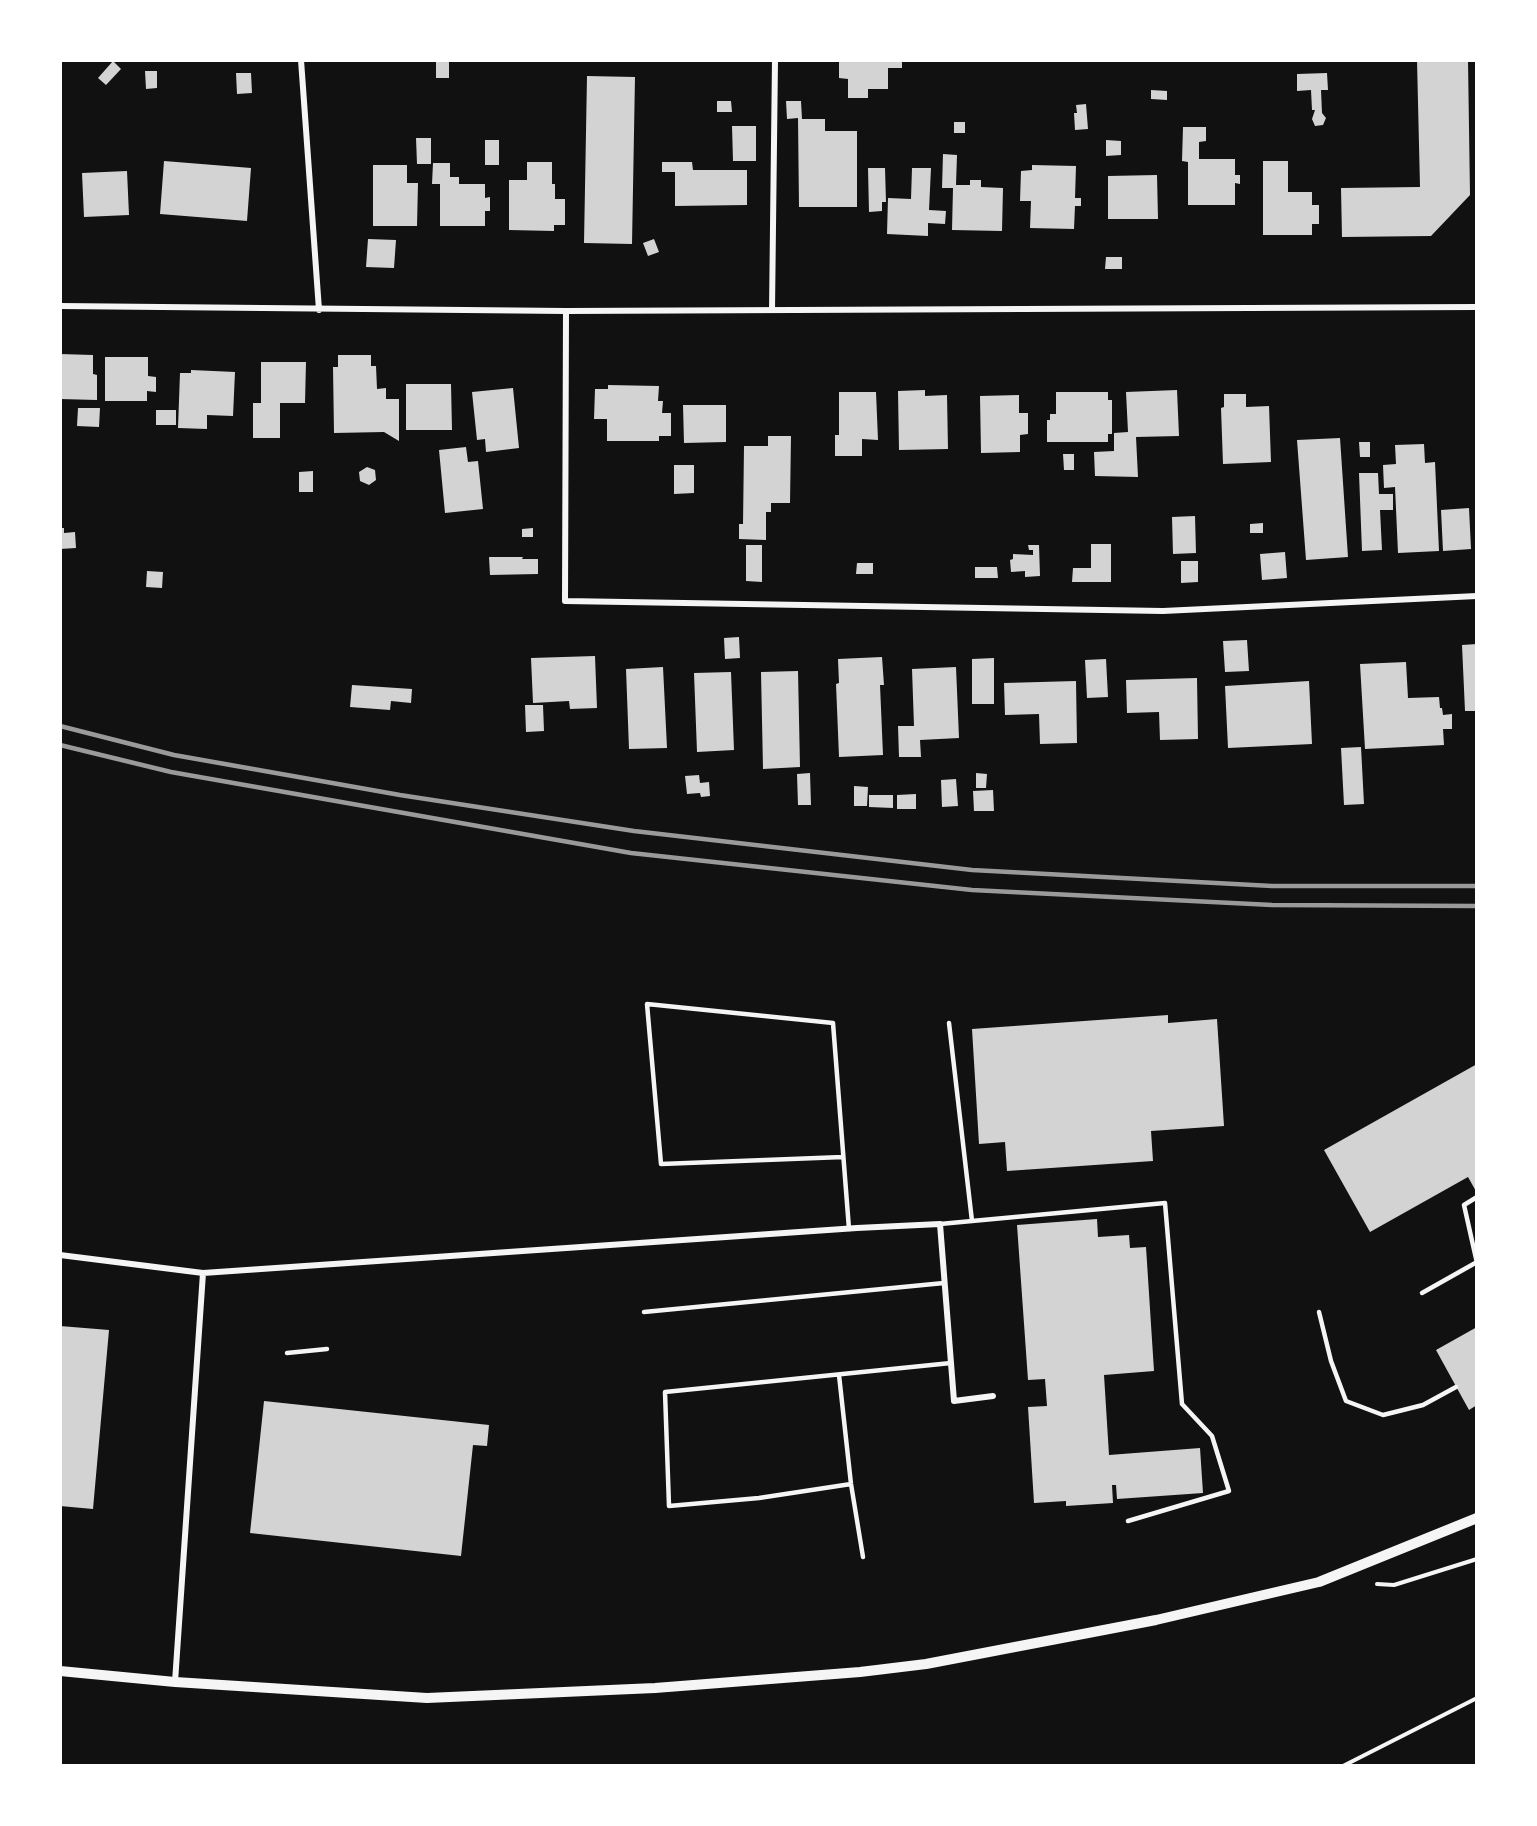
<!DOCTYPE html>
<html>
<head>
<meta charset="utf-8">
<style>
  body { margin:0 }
  #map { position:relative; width:1537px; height:1826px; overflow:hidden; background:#111; font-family:"Space Grotesk",sans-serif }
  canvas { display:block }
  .frame { position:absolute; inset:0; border:62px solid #fff; pointer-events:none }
</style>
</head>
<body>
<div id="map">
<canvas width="1537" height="1826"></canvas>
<div class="frame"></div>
</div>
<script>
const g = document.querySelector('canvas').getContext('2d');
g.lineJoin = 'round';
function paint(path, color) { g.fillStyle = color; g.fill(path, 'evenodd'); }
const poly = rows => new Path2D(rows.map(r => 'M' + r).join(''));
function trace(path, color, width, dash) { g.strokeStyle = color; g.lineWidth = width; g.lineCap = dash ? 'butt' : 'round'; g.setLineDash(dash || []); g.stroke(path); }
const building = poly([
  [436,60,449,60,449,78,436,78],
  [839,60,902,60,902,68,888,68,888,89,868,89,868,98,848,98,848,79,839,78],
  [1417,60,1468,60,1470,195,1431,236,1342,237,1341,188,1420,187],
  [113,61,121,69,106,85,98,78],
  [145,71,157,71,157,88,146,89],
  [236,73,251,73,252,93,237,94],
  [1327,73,1328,90,1321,90,1322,113,1326,118,1323,125,1315,126,1312,119,1315,110,1312,110,1311,90,1297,91,1297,74],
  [587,76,635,77,632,244,584,243],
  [1151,90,1167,91,1167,100,1151,99],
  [717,101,731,101,732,112,717,112],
  [786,101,801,101,802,119,825,119,825,131,857,131,857,207,799,207,798,118,787,119],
  [1086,104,1088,129,1075,130,1074,113,1077,113,1076,105],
  [954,122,965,122,965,133,954,133],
  [732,126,756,126,756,161,733,161],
  [1183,127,1206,127,1206,141,1199,142,1199,159,1235,159,1235,175,1240,175,1240,184,1235,183,1235,205,1188,205,1188,162,1182,161],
  [416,138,431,138,431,164,417,164],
  [485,140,499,140,499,165,485,165],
  [1106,140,1121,141,1121,155,1106,156],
  [943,154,957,155,956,185,970,185,970,180,981,180,981,187,1003,188,1002,231,952,230,953,188,942,188],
  [164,161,251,168,247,221,160,214],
  [1263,161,1288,161,1288,192,1312,192,1312,205,1319,205,1319,224,1312,224,1312,235,1263,235],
  [527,162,552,162,552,184,555,184,555,199,565,199,565,225,554,225,554,231,509,230,509,180,527,180],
  [662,162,692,162,693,170,747,170,747,205,675,206,675,172,662,172],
  [433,163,450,163,450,177,459,177,459,184,485,184,485,198,490,197,490,211,485,211,485,226,440,226,440,184,432,184],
  [373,165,407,165,407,183,418,183,417,226,373,226],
  [1032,165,1076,166,1075,198,1081,198,1081,206,1075,206,1074,229,1030,228,1031,201,1020,201,1021,171,1032,170],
  [868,168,885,168,886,202,882,202,882,211,869,212],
  [912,168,931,168,929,210,946,211,945,224,928,223,928,236,887,234,888,198,911,199],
  [127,171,129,215,84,217,82,173],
  [1157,175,1158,219,1108,219,1108,176],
  [368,239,396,240,394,268,366,267],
  [654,239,659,252,648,256,643,243],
  [1106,257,1122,257,1122,269,1105,269],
  [60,354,93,355,93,374,97,375,97,400,60,399],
  [338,355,371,355,371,366,376,366,377,389,386,388,386,399,399,399,399,441,384,432,334,433,333,367,338,367],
  [105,357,148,357,148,376,156,377,156,392,147,391,147,401,105,401],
  [261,362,306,362,305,403,280,403,280,438,253,438,253,403,261,403],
  [191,370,235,372,233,416,207,415,207,429,178,428,180,373,191,373],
  [406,384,451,384,452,430,406,430],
  [608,385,659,386,658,401,663,401,662,413,671,413,671,436,659,436,659,441,607,441,607,419,594,419,595,389,608,389],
  [513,388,519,448,486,452,485,439,477,440,472,392],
  [925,390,925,396,947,395,948,449,899,450,898,391],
  [1177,390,1179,436,1136,437,1138,477,1095,476,1094,452,1114,451,1114,433,1128,432,1126,392],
  [839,392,876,392,878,440,862,439,862,456,835,456,835,435,839,435],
  [1056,392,1108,392,1108,400,1112,400,1112,434,1108,434,1108,442,1047,442,1047,420,1050,420,1050,414,1056,414],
  [1224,394,1246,394,1246,407,1269,406,1271,462,1223,464,1221,408,1224,407],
  [1019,395,1019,413,1028,413,1028,434,1020,435,1020,452,981,453,980,396],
  [683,405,726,405,726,442,684,443],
  [78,408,100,408,99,427,77,426],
  [156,410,176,410,176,425,156,425],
  [768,436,791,436,790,503,771,503,771,512,766,512,766,540,739,539,739,524,743,524,744,446,768,446],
  [1340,438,1348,557,1306,560,1297,440],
  [1359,442,1370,442,1370,457,1360,457],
  [1424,444,1425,463,1435,462,1439,551,1398,553,1395,487,1384,488,1383,465,1396,464,1395,445],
  [466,447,468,462,478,461,483,509,445,513,439,450],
  [1063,454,1074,454,1074,470,1064,470],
  [674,465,694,465,694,493,674,494],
  [367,467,375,470,376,480,369,485,360,481,359,472],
  [313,471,313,492,299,492,299,472],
  [1359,473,1378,473,1379,494,1393,494,1393,510,1380,510,1382,550,1362,551],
  [1469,508,1471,549,1443,551,1441,510],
  [1195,516,1196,553,1173,554,1172,517],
  [1263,523,1263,533,1250,533,1250,524],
  [60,528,64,528,64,533,75,532,76,548,60,549],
  [533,528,533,537,522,537,522,529],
  [1091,544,1111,544,1111,582,1072,582,1073,568,1091,568],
  [746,545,762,545,762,582,746,581],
  [1028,545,1039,545,1040,576,1025,577,1025,571,1011,572,1010,560,1013,559,1013,554,1033,555,1033,550,1029,550],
  [1285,552,1287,578,1262,580,1260,554],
  [489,557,523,557,522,559,538,559,538,574,490,575],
  [1181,561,1198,561,1198,582,1181,583],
  [857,563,873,563,873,574,856,574],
  [975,567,997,567,998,578,975,578],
  [147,571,163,572,162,588,146,587],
  [739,637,740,658,725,659,724,638],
  [1247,640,1249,671,1225,672,1223,641],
  [1477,644,1477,711,1465,711,1462,645],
  [595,656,597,708,570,709,569,701,533,703,531,658],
  [882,657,884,685,880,685,883,755,839,757,836,684,839,683,838,659],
  [994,658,994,704,972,704,972,659],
  [1106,659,1108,697,1087,698,1085,660],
  [1406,662,1408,698,1439,697,1440,708,1442,708,1443,715,1452,714,1452,729,1443,729,1444,745,1365,749,1360,664],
  [663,667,667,748,629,749,626,669],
  [956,667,959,738,920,740,921,757,899,757,898,726,914,726,912,669],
  [798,671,800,767,763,769,761,672],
  [731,672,734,750,697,752,694,673],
  [1197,678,1198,739,1160,740,1159,712,1127,713,1126,680],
  [1076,681,1077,743,1040,744,1039,714,1005,715,1004,683],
  [1309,681,1312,744,1228,748,1225,686],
  [352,685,412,689,411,703,391,701,390,710,350,707],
  [525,705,543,705,544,731,526,732],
  [1361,747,1364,804,1344,805,1341,748],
  [810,773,811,805,798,805,797,774],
  [976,773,987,774,986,788,976,788],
  [699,775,700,783,709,782,710,796,701,797,700,793,687,794,685,776],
  [956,779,958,806,942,807,941,780],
  [854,786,868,787,867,806,854,806],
  [993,790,994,811,974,811,973,791],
  [916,794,916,809,897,809,897,795],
  [869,795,893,795,893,808,869,807],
  [1168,1015,1168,1023,1217,1019,1224,1126,1151,1131,1153,1161,1007,1171,1005,1142,979,1144,972,1029],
  [1477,1064,1477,1193,1468,1177,1370,1232,1324,1150],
  [1097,1219,1098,1237,1129,1235,1130,1248,1146,1247,1154,1371,1104,1375,1109,1455,1200,1448,1203,1493,1117,1499,1116,1485,1112,1485,1113,1503,1066,1506,1066,1501,1034,1503,1028,1407,1047,1406,1045,1379,1028,1380,1017,1225],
  [60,1326,109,1330,93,1509,60,1506],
  [1477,1327,1477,1405,1469,1410,1436,1350],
  [264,1401,489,1425,487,1446,473,1445,461,1556,250,1533]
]);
const path = poly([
  [1377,1584,1394,1585,1477,1559],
  [1343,1766,1477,1698]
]);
const service = poly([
  [949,1023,972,1221],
  [843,1157,661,1164,647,1004,833,1023,849,1229],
  [1477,1197,1464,1205,1477,1263],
  [940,1224,1165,1203,1182,1404,1212,1436,1229,1491,1128,1521],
  [1422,1293,1477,1262],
  [644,1312,944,1283],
  [1319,1312,1331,1361,1346,1401,1383,1415,1423,1405,1456,1387],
  [287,1353,327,1349],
  [839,1375,851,1484,863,1557],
  [851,1484,759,1498,669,1506,665,1392,951,1363]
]);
const minor = poly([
  [301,60,319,310],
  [60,306,566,311,1477,307],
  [772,310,775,60],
  [566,311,565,601,1163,611,1477,596],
  [60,1255,203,1273],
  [175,1682,203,1273,857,1228,940,1224,954,1401,993,1396]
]);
const tertiary = poly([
  [60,1671,175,1682,427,1698,655,1688,860,1672,926,1664,1156,1620,1319,1582,1477,1518]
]);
const rail = poly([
  [60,726,174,755,400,795,634,831,972,870,1272,886,1477,886],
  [60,745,171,772,631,853,972,890,1272,905,1477,906]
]);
paint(building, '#d3d3d3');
trace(path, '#f5f5f5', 4);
trace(service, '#f5f5f5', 4.5);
trace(minor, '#f5f5f5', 6);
trace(tertiary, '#f5f5f5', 10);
trace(rail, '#9a9a9a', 4.5);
</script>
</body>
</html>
